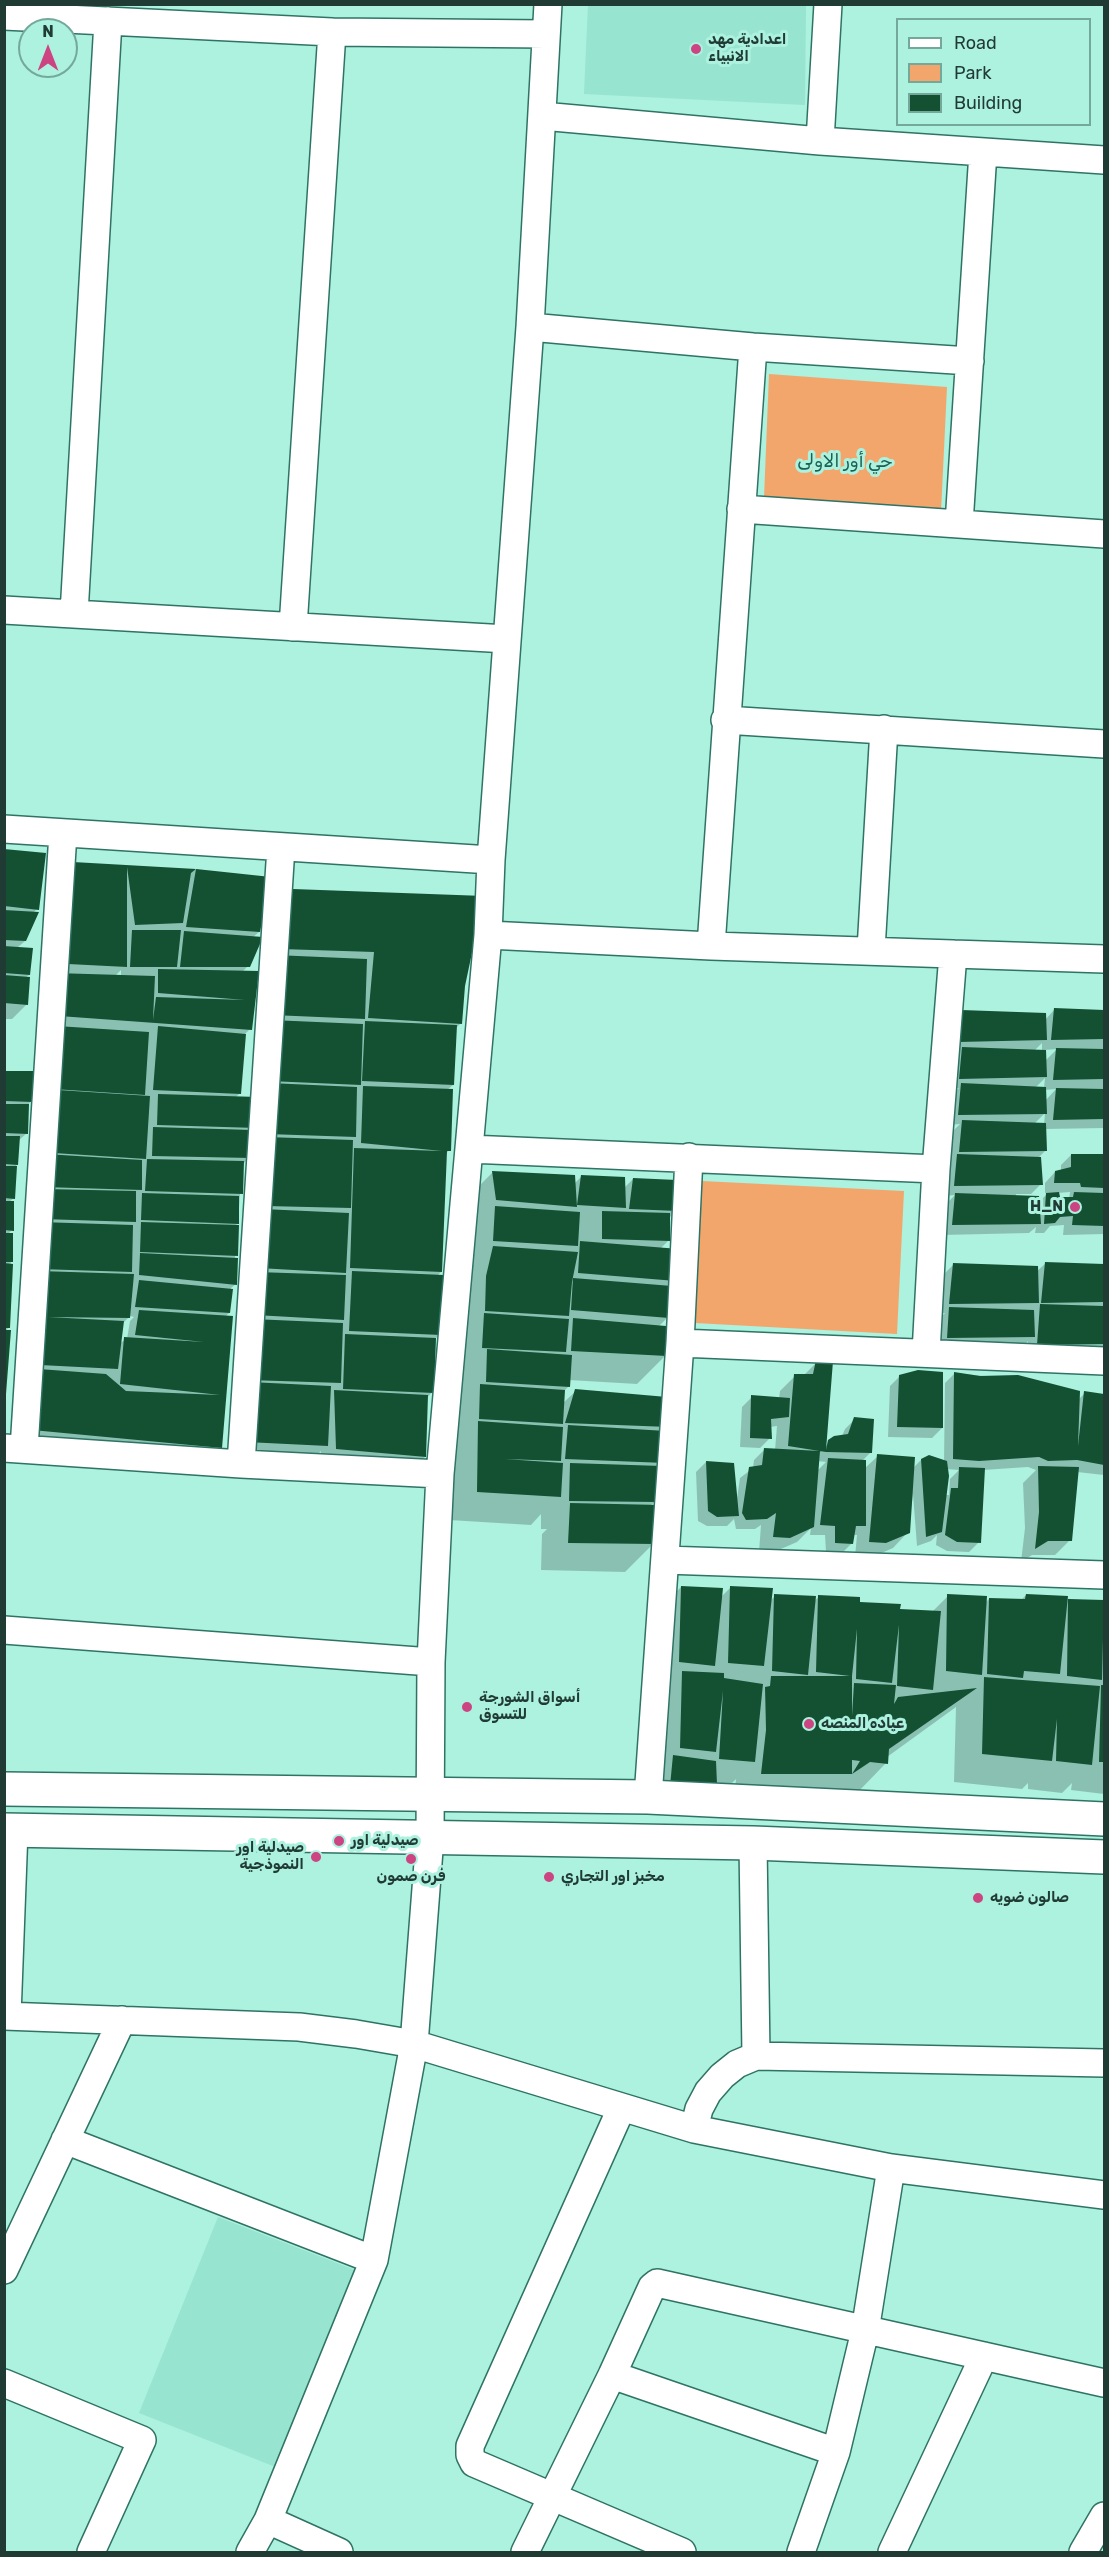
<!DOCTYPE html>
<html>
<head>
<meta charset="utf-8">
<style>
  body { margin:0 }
  #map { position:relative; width:1109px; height:2557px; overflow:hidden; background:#adf1df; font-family:Rubik,sans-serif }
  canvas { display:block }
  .frame { position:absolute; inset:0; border:6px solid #1f3b34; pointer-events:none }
  .legend { position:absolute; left:896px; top:18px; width:195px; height:108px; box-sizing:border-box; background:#adf1df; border:2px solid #74a89b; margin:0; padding:8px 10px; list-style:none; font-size:18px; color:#1f3b34 }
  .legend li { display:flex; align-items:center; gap:12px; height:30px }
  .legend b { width:30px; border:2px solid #74a89b }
  .north { position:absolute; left:18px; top:18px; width:60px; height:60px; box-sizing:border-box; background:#adf1df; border:2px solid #74a89b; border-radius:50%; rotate:0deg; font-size:16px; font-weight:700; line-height:24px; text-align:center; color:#1f3b34 }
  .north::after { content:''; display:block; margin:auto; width:21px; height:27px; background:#cc4481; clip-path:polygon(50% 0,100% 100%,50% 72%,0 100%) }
</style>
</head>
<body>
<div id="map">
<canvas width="1109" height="2557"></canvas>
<div class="frame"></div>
<ul class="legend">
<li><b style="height:8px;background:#fff"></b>Road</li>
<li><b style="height:16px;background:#f3a66c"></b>Park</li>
<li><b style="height:16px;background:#135132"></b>Building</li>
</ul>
<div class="north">N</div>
</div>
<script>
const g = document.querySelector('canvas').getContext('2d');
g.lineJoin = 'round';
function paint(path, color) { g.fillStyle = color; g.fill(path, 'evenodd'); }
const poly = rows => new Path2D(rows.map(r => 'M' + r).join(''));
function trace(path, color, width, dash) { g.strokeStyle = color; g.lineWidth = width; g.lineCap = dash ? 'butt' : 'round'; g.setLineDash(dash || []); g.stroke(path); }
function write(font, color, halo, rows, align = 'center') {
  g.font = font + ' Rubik,"Noto Sans Arabic",sans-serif'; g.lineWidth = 6; g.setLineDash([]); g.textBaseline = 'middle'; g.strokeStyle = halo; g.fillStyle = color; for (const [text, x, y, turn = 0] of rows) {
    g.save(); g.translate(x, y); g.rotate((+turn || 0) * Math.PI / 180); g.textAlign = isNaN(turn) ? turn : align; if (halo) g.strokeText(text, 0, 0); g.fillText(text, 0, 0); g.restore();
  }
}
const built = poly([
  [588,5,806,5,805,105,584,94],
  [218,2217,355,2270,278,2468,139,2413]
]);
const green = poly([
  [769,374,947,387,941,512,764,498],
  [702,1181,904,1191,897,1334,695,1323]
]);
const shadow = poly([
  [4,850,37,909,33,913,25,941,17,948,29,975,25,978,27,1004,12,1019,4,1019],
  [73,863,196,870,269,879,259,932,252,938,248,966,242,972,250,1029,245,1034,240,1093,235,1098,256,1098,278,906,293,891,463,986,461,1023,455,1029,453,1085,447,1090,449,1150,445,1155,441,1272,437,1276,440,1334,434,1340,432,1392,427,1398,425,1457,410,1472,321,1464,321,1451,311,1461,231,1457,252,1155,242,1165,238,1223,234,1227,236,1284,231,1288,229,1313,225,1317,220,1448,205,1463,17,1445],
  [121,970,121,977,115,976],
  [130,1316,134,1317,130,1321,127,1339,120,1343,123,1323],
  [1054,1010,1104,1012,1104,1049,1100,1049,1100,1051,1104,1051,1104,1128,1045,1129,1046,1150,1037,1159,1041,1184,1031,1194,1016,1194,1016,1197,1038,1203,1048,1193,1045,1193,1045,1183,1055,1172,1061,1171,1061,1165,1071,1155,1104,1156,1104,1234,1063,1235,1064,1225,1050,1226,1044,1233,1035,1233,1036,1227,1029,1233,942,1235,945,1205,955,1195,945,1196,947,1166,952,1162,949,1162,952,1132,960,1124,949,1125,952,1095,959,1088,949,1088,952,1058,959,1051,949,1051,952,1022,1045,1020],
  [1042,1043,1042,1051,1034,1051],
  [1057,1049,1045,1061,1045,1050],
  [1045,1078,1044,1088,1035,1088],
  [1056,1089,1045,1101,1044,1090],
  [1045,1113,1044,1125,1034,1124],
  [1070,1192,1069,1199,1059,1198,1057,1193],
  [4,1072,31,1101,27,1106,27,1133,18,1141,14,1198,9,1202,12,1230,8,1234,12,1235,8,1328,5,1332,9,1332,4,1397],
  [493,1172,574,1184,582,1176,624,1188,633,1179,676,1211,669,1218,668,1241,660,1249,674,1280,667,1287,668,1317,658,1327,666,1355,637,1384,569,1380,569,1386,564,1391,563,1403,576,1391,666,1399,655,1502,650,1506,654,1543,625,1572,541,1570,542,1534,547,1529,541,1529,541,1514,531,1525,449,1520,465,1277,472,1270,465,1269,464,1201],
  [1046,1263,1104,1265,1104,1354,1027,1354,1028,1341,1024,1346,937,1348,940,1318,945,1313,940,1313,944,1274,954,1264,1036,1272],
  [817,1362,825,1446,842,1436,845,1429,855,1419,871,1452,862,1461,864,1469,878,1456,913,1468,921,1460,944,1462,945,1383,955,1373,993,1377,1078,1400,1085,1393,1104,1396,1104,1475,1077,1472,1070,1540,1055,1555,1032,1555,1021,1562,1025,1528,1023,1483,1036,1470,1028,1467,983,1470,979,1542,969,1552,947,1551,936,1545,937,1535,931,1541,917,1546,913,1494,908,1532,893,1548,870,1558,855,1557,857,1535,853,1535,852,1543,842,1553,826,1552,825,1535,810,1535,811,1528,797,1542,774,1552,759,1552,761,1525,755,1529,736,1529,734,1519,727,1526,707,1526,698,1521,696,1472,706,1462,737,1499,740,1478,753,1468,754,1460,764,1450,775,1450,777,1426,770,1427,770,1438,760,1448,740,1447,742,1407,752,1397,779,1399,780,1391,795,1376,803,1376],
  [817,1461,826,1462,817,1471],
  [946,1469,959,1470,950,1479,949,1495,946,1495],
  [900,1376,942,1428,932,1438,888,1437,890,1386],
  [681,1587,720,1598,731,1587,770,1601,775,1596,814,1601,819,1597,898,1611,932,1612,948,1596,985,1603,989,1599,1021,1600,1026,1595,1104,1602,1104,1794,1071,1790,1072,1783,1062,1793,1028,1789,1028,1783,1022,1789,954,1782,956,1707,887,1757,886,1763,858,1792,734,1802,736,1779,725,1790,687,1812,643,1814,653,1616]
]);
const building = poly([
  [4,849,46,853,39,910,4,906],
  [73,862,196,869,191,873,183,923,135,925,127,867,127,967,68,964],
  [196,869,271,877,260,932,186,927],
  [293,889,484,896,465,986,462,1024,368,1018,374,952,281,949],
  [4,910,39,912,26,941,4,940],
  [132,930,181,930,177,967,130,967],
  [184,931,263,937,250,967,180,967],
  [4,946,33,948,30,975,4,973],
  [275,955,367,959,365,1019,272,1015],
  [158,969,259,971,252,1030,59,1016,55,973,155,976,153,1020,156,997,245,1000,158,993],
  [4,975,30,977,28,1005,4,1003],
  [1054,1008,1104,1010,1104,1039,1051,1040],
  [961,1010,1046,1013,1047,1040,958,1042],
  [271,1020,363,1024,361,1085,269,1081],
  [365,1021,457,1025,454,1085,362,1081],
  [57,1026,149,1032,145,1095,53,1089],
  [158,1026,246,1034,241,1094,153,1090],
  [962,1047,1046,1050,1047,1077,959,1079],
  [1056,1048,1104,1049,1104,1079,1053,1080],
  [4,1071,34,1071,33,1102,4,1101],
  [269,1083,357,1087,356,1137,267,1134],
  [961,1083,1046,1087,1047,1114,958,1115],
  [363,1086,453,1089,451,1151,447,1151,442,1272,350,1268,354,1148,442,1151,361,1143],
  [1056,1088,1104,1089,1104,1119,1053,1120],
  [58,1090,150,1096,146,1159,54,1153],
  [158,1094,258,1097,257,1128,157,1125],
  [4,1104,29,1104,28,1134,4,1133],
  [962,1120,1046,1123,1047,1151,959,1152],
  [153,1127,252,1130,251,1158,152,1156],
  [4,1136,20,1136,18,1165,4,1164],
  [267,1137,353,1140,351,1208,265,1206],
  [45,1154,142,1160,142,1190,43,1187],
  [957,1154,1041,1157,1043,1185,954,1186],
  [1071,1154,1104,1154,1104,1188,1081,1187,1080,1183,1054,1183,1055,1171,1071,1167],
  [147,1159,244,1161,243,1194,145,1191],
  [4,1166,17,1166,15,1199,4,1198],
  [492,1171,575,1175,577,1207,496,1200],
  [581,1175,625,1177,626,1208,577,1205],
  [633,1178,677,1180,678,1211,629,1209],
  [44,1189,136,1191,136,1222,42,1219],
  [1059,1192,1060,1197,1073,1197,1074,1192,1104,1193,1104,1226,1072,1225,1073,1216,1060,1217,1055,1223,1044,1224,1046,1193],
  [142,1193,239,1196,239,1224,141,1220],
  [955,1193,1039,1196,1041,1224,952,1225],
  [4,1201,14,1201,14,1231,4,1230],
  [495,1206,580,1212,578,1246,493,1241],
  [263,1209,349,1213,346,1273,259,1268],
  [602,1211,670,1213,670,1241,602,1239],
  [40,1222,133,1225,132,1272,39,1269],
  [141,1222,239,1225,238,1256,140,1252],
  [4,1233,13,1233,13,1262,4,1262],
  [580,1241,679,1249,676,1281,578,1273],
  [493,1246,578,1252,572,1282,569,1316,485,1311,486,1276],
  [140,1253,238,1258,237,1285,139,1275],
  [1045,1262,1104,1264,1104,1302,1041,1303],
  [4,1263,13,1264,10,1328,4,1328],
  [953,1263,1038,1266,1039,1303,949,1304],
  [39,1271,134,1274,130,1318,48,1317,124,1321,118,1369,40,1365],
  [352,1271,444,1275,441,1335,349,1331],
  [257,1272,346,1275,344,1320,255,1315],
  [573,1278,672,1286,669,1318,571,1310],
  [139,1280,233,1289,230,1313,135,1307],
  [1040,1304,1104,1306,1104,1344,1037,1345],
  [949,1307,1034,1310,1035,1337,947,1338],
  [139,1310,233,1316,222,1448,32,1430,39,1369,106,1374,126,1391,220,1395,120,1384,124,1337,204,1342,135,1335],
  [484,1313,569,1319,566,1352,482,1348],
  [573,1318,666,1326,667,1356,571,1351],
  [253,1319,343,1323,341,1383,249,1380],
  [4,1330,11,1330,6,1394,4,1394],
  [345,1334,436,1338,434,1393,343,1389],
  [487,1349,572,1355,570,1387,486,1382],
  [816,1360,833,1361,826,1450,828,1440,834,1436,848,1434,854,1417,874,1419,872,1453,826,1452,788,1446,794,1374,813,1374],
  [918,1370,943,1372,943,1428,897,1427,899,1375],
  [954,1372,980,1376,1018,1375,1080,1391,1078,1446,1084,1391,1104,1394,1104,1465,1077,1460,1048,1461,1039,1457,979,1461,953,1459],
  [250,1382,331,1386,328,1446,246,1442],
  [480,1384,565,1390,563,1424,479,1419],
  [575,1389,667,1397,669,1427,565,1423],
  [334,1390,428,1395,426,1457,336,1449],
  [751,1395,790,1398,789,1417,771,1419,772,1439,750,1438],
  [478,1421,563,1427,561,1461,505,1459,563,1463,561,1497,477,1492],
  [568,1425,666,1431,665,1463,565,1459],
  [764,1448,820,1451,814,1527,790,1538,773,1537,776,1513,767,1519,746,1520,742,1513,749,1467,762,1465],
  [877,1454,915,1457,910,1533,886,1543,869,1542],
  [929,1455,947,1461,949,1476,942,1532,926,1537,921,1459],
  [828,1458,866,1460,866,1526,856,1526,853,1544,835,1543,835,1526,820,1525],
  [706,1461,734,1463,739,1516,717,1517,708,1511],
  [570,1463,662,1466,656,1502,569,1501],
  [1038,1466,1079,1467,1072,1541,1048,1541,1035,1549,1039,1512],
  [959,1467,985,1468,981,1543,957,1542,945,1535,951,1488,958,1488],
  [570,1503,661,1505,655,1544,568,1543],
  [681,1586,723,1588,715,1666,679,1662],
  [730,1586,773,1588,764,1666,728,1663],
  [774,1594,816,1596,808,1675,772,1671],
  [947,1594,987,1596,982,1675,946,1671],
  [1026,1594,1068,1596,1060,1674,1024,1671,1023,1678,987,1674,989,1598,1025,1599],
  [818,1595,860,1597,860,1602,901,1604,900,1609,941,1611,933,1690,897,1686,899,1625,892,1683,856,1679,857,1629,852,1676,852,1716,854,1683,896,1685,894,1704,898,1697,977,1688,889,1749,888,1764,870,1762,852,1774,860,1761,852,1760,852,1774,761,1774,766,1730,765,1687,770,1686,771,1676,850,1676,816,1672],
  [1068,1599,1104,1600,1102,1680,1067,1676],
  [682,1671,724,1673,724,1678,763,1684,755,1762,719,1759,723,1691,716,1752,680,1748],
  [984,1677,1100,1686,1092,1765,1056,1761,1057,1719,1052,1761,982,1754],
  [1101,1685,1104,1685,1104,1762,1099,1762],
  [673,1755,716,1761,717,1784,670,1786]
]);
const street = poly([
  [4,16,332,32,546,34],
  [542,116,820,141,1104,160],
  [820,141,828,4],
  [530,327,753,347,970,361],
  [741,509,1104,534],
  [959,524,983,152],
  [4,610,507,639],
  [74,614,108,21],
  [293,627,332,32],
  [725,720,1104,744],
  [4,829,491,860],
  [488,935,711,946,1104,959],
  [711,946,753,347],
  [871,950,884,729],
  [469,1149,936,1169],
  [680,1343,1104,1361],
  [926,1353,936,1169,953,954],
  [4,1448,241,1464,440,1474],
  [24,1449,63,833],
  [241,1464,281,847],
  [665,1560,1104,1575],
  [4,1630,431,1662],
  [648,1797,680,1343,689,1157],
  [753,1843,756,2056],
  [4,2016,299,2027,356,2034,414,2044,694,2129,891,2168,1104,2195],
  [7,2016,14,1830],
  [621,2109,470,2446,470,2455,474,2463,682,2552],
  [694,2129,699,2109,708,2092,722,2076,737,2064,756,2056,1104,2063],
  [65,2140,374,2260],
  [4,2270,122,2020],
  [612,2375,836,2452],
  [4,2383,142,2440,91,2552],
  [268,2520,339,2552],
  [250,2552,268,2520,374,2260,414,2044,430,1837,431,1662,440,1474,488,935,491,860,530,327,548,4],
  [525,2552,612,2375,652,2287,657,2283,1104,2383],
  [801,2552,836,2452,865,2331,891,2168],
  [892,2552,984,2356],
  [1083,2552,1104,2516]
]);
const secondary = poly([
  [4,1789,648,1797,1104,1819],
  [4,1830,753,1843,1104,1857]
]);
const markers = [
  [696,49,6,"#cc4481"],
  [1075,1207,6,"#cc4481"],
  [467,1707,6,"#cc4481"],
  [809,1724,6,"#cc4481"],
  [339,1841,6,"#cc4481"],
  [316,1857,6,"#cc4481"],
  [411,1859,6,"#cc4481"],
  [549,1877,6,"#cc4481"],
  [978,1898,6,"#cc4481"]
];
const poiNames = [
  ["اعدادية مهد",708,40],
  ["الانبياء",708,57],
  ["H_N",1063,1207,"right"],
  ["أسواق الشورجة",479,1698],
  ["للتسوق",479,1715],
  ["عياده المنصه",821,1724],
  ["صيدلية اور",351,1841],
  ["صيدلية اور",304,1848,"right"],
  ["النموذجية",304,1865,"right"],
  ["فرن صمون",411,1877,"center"],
  ["مخبز اور التجاري",561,1877],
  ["صالون ضويه",990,1898]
];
const quarterNames = [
  ["حي أور الاولى",845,462]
];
paint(built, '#97e4d0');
paint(green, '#f3a66c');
paint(shadow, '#0003');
paint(building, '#135132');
trace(street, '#2f7364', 30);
trace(secondary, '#2f7364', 36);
trace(street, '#fff', 27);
trace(secondary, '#fff', 33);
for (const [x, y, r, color] of markers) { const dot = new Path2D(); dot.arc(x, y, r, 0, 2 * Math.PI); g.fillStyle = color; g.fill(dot); trace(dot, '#adf1df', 2); }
write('bold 15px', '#1f3b34', '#adf1df', poiNames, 'left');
write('18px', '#1b6153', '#adf1df', quarterNames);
</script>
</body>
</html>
